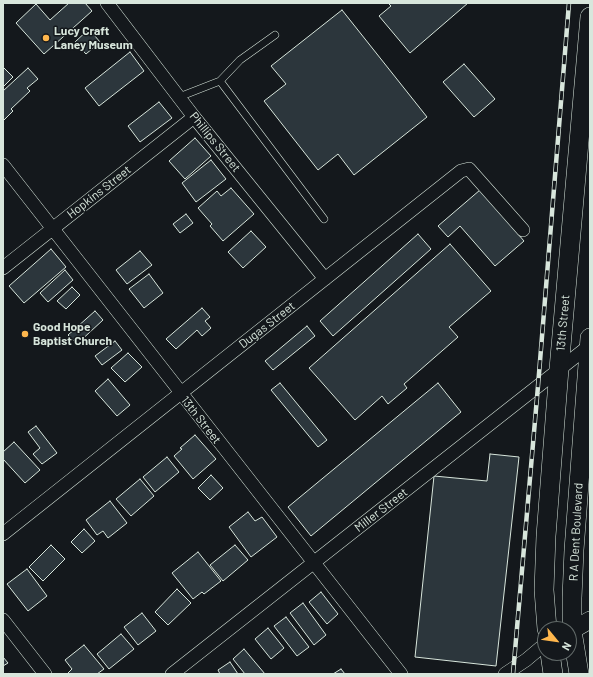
<!DOCTYPE html>
<html>
<head>
<meta charset="utf-8">
<style>
  body { margin:0 }
  #map { position:relative; width:593px; height:677px; overflow:hidden; background:#14181c; font-family:Barlow,sans-serif }
  canvas { display:block }
  .frame { position:absolute; inset:0; border:4px solid #d8e6dc; pointer-events:none }
  .north { position:absolute; left:537px; top:621px; width:40px; height:40px; box-sizing:border-box; background:#14181c; border:1px solid #626a69; border-radius:50%; rotate:119deg; font-size:11px; font-weight:700; line-height:16px; text-align:center; color:#d8e6dc }
  .north::after { content:''; display:block; margin:auto; width:14px; height:18px; background:#ffb74d; clip-path:polygon(50% 0,100% 100%,50% 72%,0 100%) }
</style>
</head>
<body>
<div id="map">
<canvas width="593" height="677"></canvas>
<div class="frame"></div>
<div class="north">N</div>
</div>
<script>
const g = document.querySelector('canvas').getContext('2d');
g.lineJoin = 'round';
function paint(path, color) { g.fillStyle = color; g.fill(path, 'evenodd'); }
const poly = rows => new Path2D(rows.map(r => 'M' + r).join(''));
function trace(path, color, width, dash) { g.strokeStyle = color; g.lineWidth = width; g.lineCap = dash ? 'butt' : 'round'; g.setLineDash(dash || []); g.stroke(path); }
function write(font, color, halo, rows, align = 'center') {
  g.font = font + ' Barlow,sans-serif'; g.lineWidth = 3; g.setLineDash([]); g.textBaseline = 'middle'; g.strokeStyle = halo; g.fillStyle = color; for (const [text, x, y, turn = 0] of rows) {
    g.save(); g.translate(x, y); g.rotate((+turn || 0) * Math.PI / 180); g.textAlign = isNaN(turn) ? turn : align; if (halo) g.strokeText(text, 0, 0); g.fillText(text, 0, 0); g.restore();
  }
}
const building = poly([
  [69,3,85,3,92,11,44,54,16,23,36,4,50,20,69,3],
  [388,3,468,3,410,53,379,16,391,6,388,3],
  [342,10,427,117,354,175,338,154,318,170,264,101,286,84,271,66,342,10],
  [89,29,100,42,86,54,75,42,89,29],
  [130,52,144,71,99,106,85,88,130,52],
  [464,64,495,99,474,117,443,82,464,64],
  [3,67,13,77,3,87,3,67],
  [28,68,38,79,27,88,30,91,11,109,13,111,3,121,3,91,28,68],
  [159,102,172,118,140,142,128,126,159,102],
  [195,138,211,156,185,179,169,161,195,138],
  [211,160,226,179,196,202,182,183,211,160],
  [231,188,254,214,223,241,210,226,212,224,198,208,217,191,221,196,231,188],
  [480,190,524,241,495,266,460,226,448,237,438,226,480,190],
  [186,214,193,223,180,233,173,224,186,214],
  [251,231,266,247,243,268,228,252,251,231],
  [418,234,431,249,333,336,320,321,418,234],
  [450,244,491,291,449,327,458,337,404,384,407,388,388,404,382,396,355,420,309,368,450,244],
  [51,249,66,267,24,303,9,286,51,249],
  [140,251,152,265,127,284,116,270,140,251],
  [65,270,73,280,48,302,40,293,65,270],
  [149,274,163,293,144,308,129,289,149,274],
  [72,287,80,295,66,309,57,301,72,287],
  [202,308,210,317,205,321,211,328,202,336,197,330,176,349,166,339,202,308],
  [95,311,103,320,77,344,68,335,95,311],
  [307,326,315,336,273,370,265,361,307,326],
  [115,341,122,350,102,365,95,356,115,341],
  [128,353,142,367,125,382,111,368,128,353],
  [108,379,130,405,117,416,95,391,108,379],
  [280,383,327,440,318,447,271,390,280,383],
  [438,383,461,412,311,536,288,507,438,383],
  [36,426,57,453,42,464,33,454,40,448,28,432,36,426],
  [195,435,216,459,193,479,174,456,182,449,180,448,195,435],
  [14,442,40,470,25,483,3,459,3,452,14,442],
  [490,454,519,457,496,666,415,657,434,476,487,481,490,454],
  [167,457,179,472,155,492,143,477,167,457],
  [211,475,223,488,210,500,198,488,211,475],
  [140,479,154,496,131,516,116,499,140,479],
  [110,501,127,523,108,538,103,531,97,535,86,520,110,501],
  [248,512,255,521,262,517,277,537,251,557,229,527,248,512],
  [84,529,95,541,82,553,71,542,84,529],
  [51,545,65,559,43,581,29,567,51,545],
  [235,545,248,560,223,581,210,565,235,545],
  [198,552,221,581,204,594,202,592,193,599,172,573,198,552],
  [27,569,47,596,28,611,7,584,27,569],
  [177,589,191,603,168,625,155,612,177,589],
  [321,592,338,614,327,624,309,602,321,592],
  [303,603,326,635,314,645,290,613,303,603],
  [142,613,156,631,138,645,124,627,142,613],
  [286,617,309,647,297,656,274,626,286,617],
  [268,628,284,648,271,659,255,639,268,628],
  [121,634,134,649,109,669,97,654,121,634],
  [84,645,104,669,97,674,67,674,72,669,65,660,84,645],
  [244,649,265,674,245,674,233,659,244,649],
  [3,657,8,663,3,666,3,657],
  [230,662,238,674,220,674,218,670,230,662],
  [341,669,345,674,333,674,341,669]
]);
const service = poly([
  [220,81,324,219],
  [179,97,220,81,240,60,275,35]
]);
const minor = poly([
  [107,3,194,117,325,279],
  [3,165,401,674],
  [3,268,194,117],
  [3,534,461,171,469,169,523,230],
  [3,620,45,674],
  [172,674,589,346],
  [505,674,526,660,545,644]
]);
const tertiary = poly([
  [569,632,590,620]
]);
const secondary = poly([
  [547,629,544,590,546,536,559,369,590,17],
  [550,653,553,674],
  [579,674,572,631,572,598,574,550,590,338]
]);
const rail = poly([
  [513,674,538,386,569,3]
]);
const markers = [
  [46,38,4,"#ffb74d"],
  [25,334,4,"#ffb74d"]
];
const poiNames = [
  ["Lucy Craft",54,31],
  ["Laney Museum",54,45],
  ["Good Hope",33,327],
  ["Baptist Church",33,341]
];
const streetNames = [
  ["Phillips Street",215,142,51],
  ["Hopkins Street",99,192,-38],
  ["13th Street",563,323,-85],
  ["Dugas Street",267,325,-38],
  ["13th Street",201,420,52],
  ["Miller Street",381,510,-38],
  ["R A Dent Boulevard",576,532,-87]
];
paint(building, '#2c363c');
trace(building, '#d8e6dc', 1);
trace(service, '#d8e6dc', 8);
trace(minor, '#d8e6dc', 14);
trace(tertiary, '#d8e6dc', 18);
trace(secondary, '#d8e6dc', 20);
trace(service, '#14181c', 7);
trace(minor, '#14181c', 13);
trace(tertiary, '#14181c', 17);
trace(secondary, '#14181c', 19);
trace(rail, '#d8e6dc', 4.5);
trace(rail, '#14181c', 3, [9]);
for (const [x, y, r, color] of markers) { const dot = new Path2D(); dot.arc(x, y, r, 0, 2 * Math.PI); g.fillStyle = color; g.fill(dot); trace(dot, '#14181c', 1.5); }
write('bold 12px', '#d8e6dc', '#14181c', poiNames, 'left');
write('12px', '#d8e6dc', '#14181c', streetNames);
</script>
</body>
</html>
